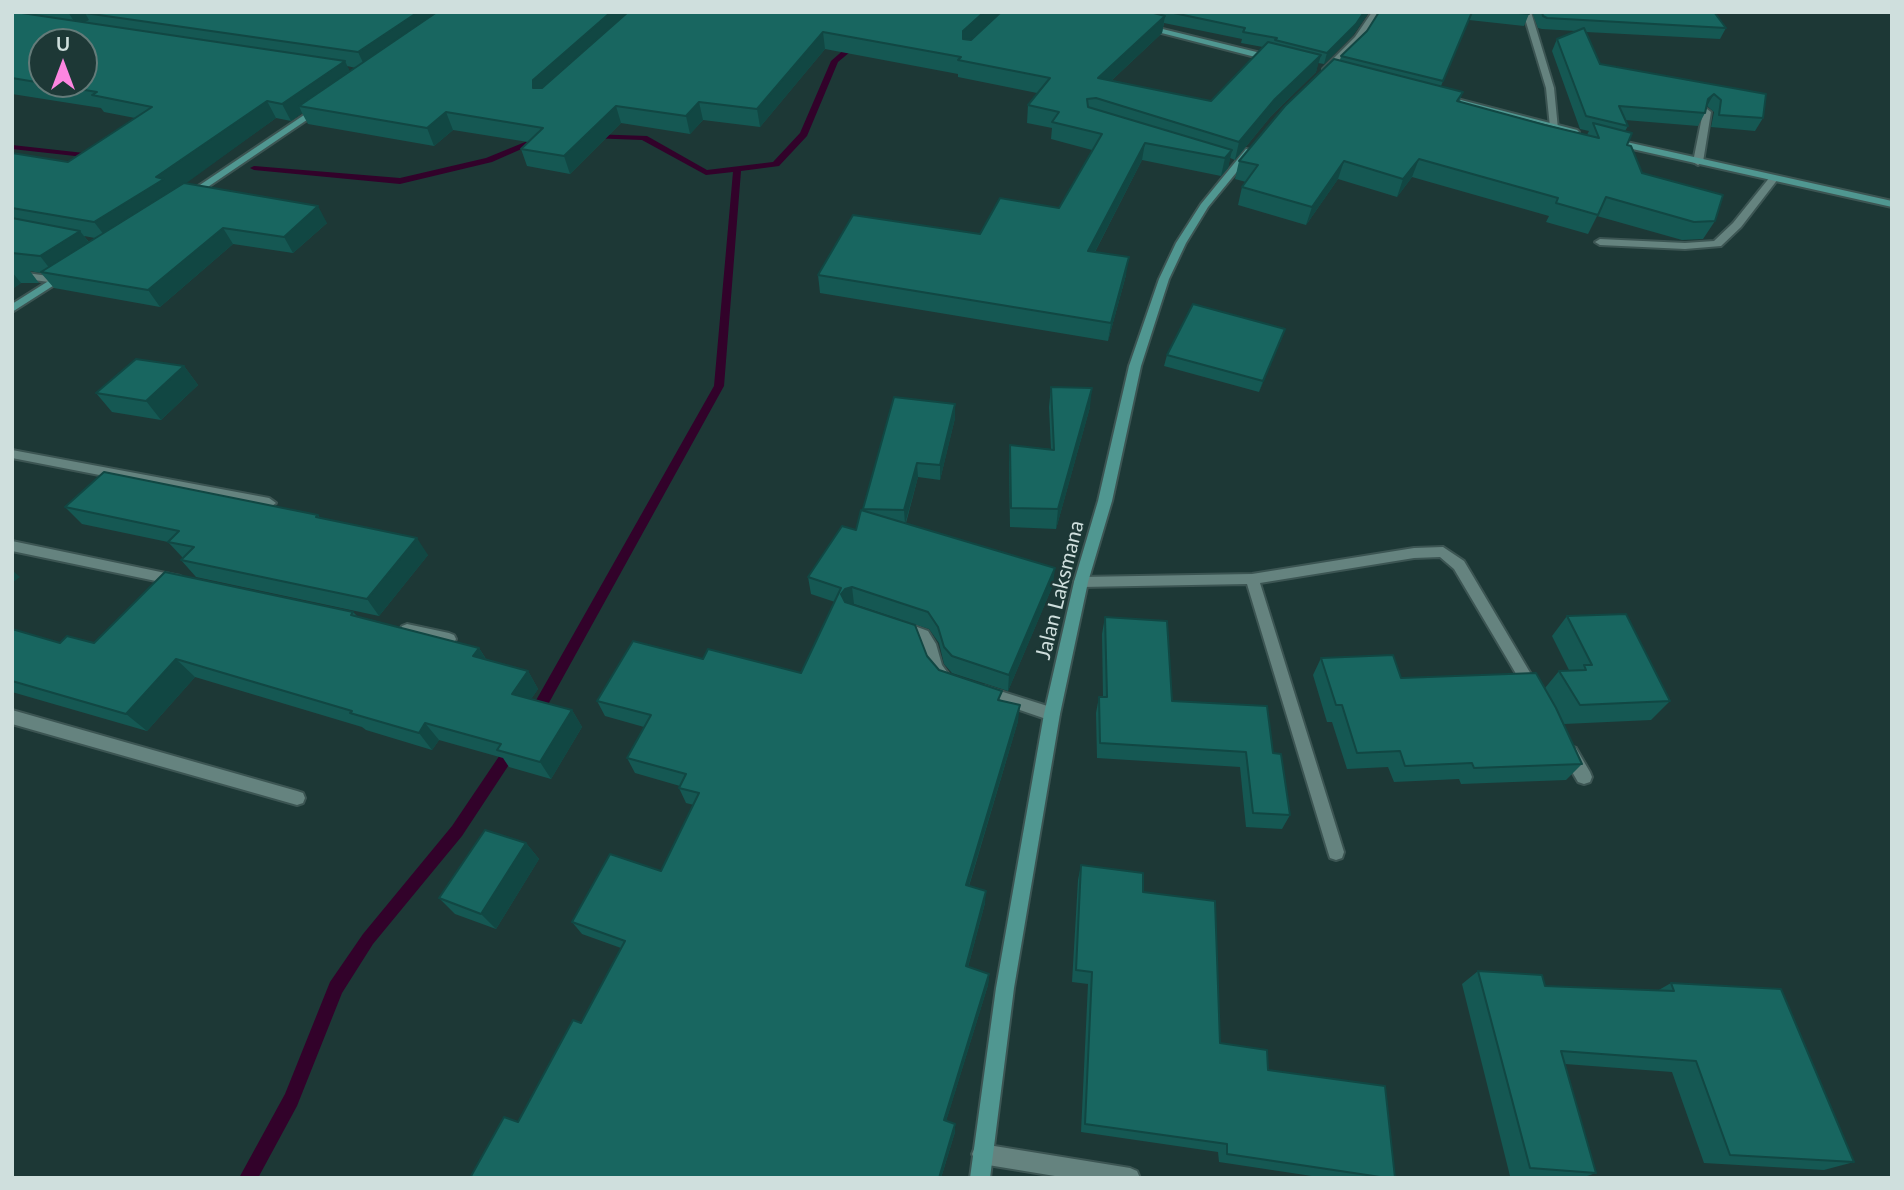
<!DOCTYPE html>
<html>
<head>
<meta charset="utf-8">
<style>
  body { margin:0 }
  #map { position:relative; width:1904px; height:1190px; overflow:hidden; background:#1d3836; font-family:Lato,sans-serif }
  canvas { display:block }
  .frame { position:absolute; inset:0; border:14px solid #cfdfdd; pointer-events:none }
  .north { position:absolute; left:28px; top:28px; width:70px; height:70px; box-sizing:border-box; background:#1d3836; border:2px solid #647b79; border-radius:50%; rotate:0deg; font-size:19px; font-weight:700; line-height:28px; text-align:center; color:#cfdfdd }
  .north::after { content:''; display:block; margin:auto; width:24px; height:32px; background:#fd86e1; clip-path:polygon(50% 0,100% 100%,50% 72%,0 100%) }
</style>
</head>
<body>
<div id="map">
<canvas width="1904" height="1190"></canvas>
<div class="frame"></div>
<div class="north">U</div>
</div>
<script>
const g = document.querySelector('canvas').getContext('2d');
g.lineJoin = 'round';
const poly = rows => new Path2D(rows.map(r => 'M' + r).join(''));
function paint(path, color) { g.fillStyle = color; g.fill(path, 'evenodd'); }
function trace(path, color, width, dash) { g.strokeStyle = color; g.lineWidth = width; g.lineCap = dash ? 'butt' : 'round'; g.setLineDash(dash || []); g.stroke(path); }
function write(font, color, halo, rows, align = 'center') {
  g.font = font + ' Lato,sans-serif'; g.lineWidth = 5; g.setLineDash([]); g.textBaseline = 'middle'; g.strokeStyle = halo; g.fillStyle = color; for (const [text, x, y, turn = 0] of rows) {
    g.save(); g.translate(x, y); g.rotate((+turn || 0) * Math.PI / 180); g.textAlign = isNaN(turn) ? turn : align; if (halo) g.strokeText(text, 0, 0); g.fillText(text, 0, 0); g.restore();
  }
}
const stream = poly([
  [855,40,862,42,838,62,807,136,779,166,741,171,724,386,540,719,535,721,530,719,528,715,530,711,714,386,733,172,706,175,642,140,590,138,586,136,590,134,647,136,707,170,773,162,800,133,831,61,855,40],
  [535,138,542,140,492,162,400,184,254,170,250,168,254,166,400,178,486,158,535,138],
  [12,145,93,154,97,156,93,158,12,149,12,145],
  [513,741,518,743,520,747,518,751,462,836,373,944,342,993,297,1106,258,1178,239,1178,285,1094,330,982,363,934,452,826,508,743,513,741]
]);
const lane = poly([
  [12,271,56,277,61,280,56,283,12,277,12,271]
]);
const street = poly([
  [1372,12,1380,12,1361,41,1329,73,1323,73,1323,69,1355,37,1372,12],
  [1523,12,1531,12,1554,88,1558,129,1550,127,1546,88,1523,12],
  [1707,109,1711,112,1703,162,1698,165,1693,162,1703,112,1707,109],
  [1770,177,1778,179,1741,227,1721,246,1685,249,1600,245,1595,242,1600,239,1685,243,1714,241,1733,223,1770,177],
  [12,450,269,498,276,503,269,508,12,458,12,450],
  [12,541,175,575,180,576,182,580,180,584,175,585,12,551,12,541],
  [1443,547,1464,561,1538,686,1541,690,1538,694,1533,696,1528,694,1454,569,1440,557,1414,558,1260,583,1344,852,1342,858,1336,860,1330,858,1328,852,1247,584,1081,587,1076,586,1074,582,1076,578,1081,577,1252,574,1414,548,1443,547],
  [901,621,928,631,936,644,942,665,952,679,950,683,945,685,940,683,930,672,922,646,918,639,896,631,894,627,896,623,901,621],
  [407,624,449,633,454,635,456,639,454,643,449,645,402,634,400,630,402,626,407,624],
  [984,686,1057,709,1060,714,1057,719,1052,721,979,696,976,692,979,688,984,686],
  [12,710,297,791,303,793,305,798,303,803,297,805,12,724,12,710],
  [1570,746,1576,748,1590,772,1592,777,1590,782,1584,784,1578,782,1564,758,1562,753,1564,748,1570,746],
  [982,1144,1130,1168,1137,1171,1140,1178,1067,1178,982,1164,975,1161,972,1154,975,1147,982,1144]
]);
const secondary = poly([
  [1142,24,1277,57,1278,59,1271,61,1142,28,1142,24],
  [1461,100,1577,130,1579,132,1574,135,1458,105,1457,103,1461,100],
  [316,107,323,109,190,199,182,197,316,107],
  [1613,139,1892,201,1892,207,1610,144,1610,140,1613,139],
  [1246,149,1254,151,1208,207,1186,243,1169,279,1141,366,1112,501,1088,582,1060,714,1014,988,990,1178,970,1178,996,988,1044,714,1074,582,1098,501,1129,366,1159,279,1176,243,1201,204,1246,149],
  [66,270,71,273,70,275,12,312,12,304,66,270]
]);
const wall = poly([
  [12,12,1369,12,1353,35,1324,64,1318,63,1316,72,1271,116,1235,160,1230,158,1228,168,1221,176,1142,160,1095,252,1126,275,1108,341,820,293,818,275,980,234,1059,208,1092,150,1051,139,1052,128,1027,123,1028,105,1037,93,958,77,958,74,825,49,760,127,703,120,690,134,621,123,570,174,527,166,521,149,528,142,453,130,434,146,308,124,302,113,291,121,276,118,185,183,327,223,293,253,233,244,160,307,54,288,41,273,30,271,39,283,21,283,12,289,12,153,68,162,135,118,104,112,101,108,12,94],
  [1164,23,1242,39,1241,43,1263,47,1211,101,1111,81,1162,33],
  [42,42,84,84,42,84],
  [347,66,356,68,350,72],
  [84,236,95,238,89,242],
  [1379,12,1529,12,1529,14,1524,26,1469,20,1441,86,1463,92,1459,102,1587,135,1589,131,1580,129,1552,51,1557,39,1576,31,1542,29,1538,28,1532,12,1714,12,1726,28,1720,39,1586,32,1600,64,1766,94,1763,118,1755,131,1711,127,1714,112,1707,106,1705,113,1698,126,1625,120,1628,126,1625,131,1627,145,1642,173,1715,221,1703,239,1682,240,1597,216,1588,234,1546,222,1549,216,1412,177,1397,197,1338,179,1306,225,1238,205,1242,187,1246,182,1235,179,1239,161,1340,60,1341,56,1367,31],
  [1285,329,1281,340,1259,392,1164,366,1167,355],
  [184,366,198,385,161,420,112,412,96,393],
  [1051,387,1090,407,1056,529,1010,527,1009,464,1010,445,1051,449,1049,407],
  [955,404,955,418,940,480,918,477,906,523,1053,585,1008,691,952,673,944,664,939,643,929,629,854,604,852,604,927,656,939,670,1001,700,1018,721,969,886,985,903,968,967,989,974,988,985,946,1121,955,1132,941,1178,470,1178,518,1122,581,1023,621,948,582,934,572,922,661,871,694,805,686,803,679,788,680,786,635,773,627,758,644,727,605,716,597,701,703,659,801,673,835,602,811,594,808,577,856,530,863,510],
  [65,507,318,515,320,518,428,555,379,616,196,577,181,560,183,558,168,542,82,524],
  [353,612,357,616,479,648,486,659,528,671,538,689,531,699,572,710,582,727,551,779,509,767,503,758,439,740,432,750,366,730,362,727,195,677,147,731,12,692,12,629,60,643,94,643],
  [1567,616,1670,701,1651,720,1564,724,1582,764,1566,780,1461,784,1459,779,1394,782,1388,767,1347,769,1332,722,1327,722,1313,675,1321,658,1401,678,1545,688,1559,671,1569,670,1552,636],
  [1105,617,1172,701,1273,753,1290,815,1282,829,1246,827,1240,767,1097,758,1096,713,1099,697,1103,697,1102,634],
  [526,843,539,859,496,929,455,914,439,898],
  [1081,865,1143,892,1220,1043,1268,1070,1395,1178,1325,1178,1219,1162,1218,1152,1081,1132,1088,984,1072,982,1078,880],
  [1478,971,1545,986,1657,991,1671,983,1854,1162,1824,1170,1704,1163,1672,1072,1565,1064,1596,1173,1581,1178,1538,1178,1510,1176,1462,984]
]);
const shadedWall = poly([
  [68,12,105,12,85,13,89,20,77,26],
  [418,12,448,12,366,69,358,52],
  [611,12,634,12,538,97,533,88,533,80],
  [984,12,1002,12,963,48,963,31],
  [1364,12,1369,12,1353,35,1324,64,1327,53],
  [1165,16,1162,33,1096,95,1098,78],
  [823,32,825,49,760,127,757,109],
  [1321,55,1316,72,1271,116,1235,160,1239,142,1275,99],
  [345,61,353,78,299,106,302,113,291,121,282,104],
  [1714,94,1707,106,1700,111,1708,99],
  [267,101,276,118,108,240,94,222,156,177],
  [699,102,703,120,690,134,686,116],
  [616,106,621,123,570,174,564,156],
  [446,112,453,130,434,146,427,128],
  [1145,143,1142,160,1086,269,1088,251],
  [1232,150,1228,168,1221,176,1225,158],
  [1419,159,1412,177,1397,197,1403,179],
  [1344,161,1338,179,1306,225,1312,207],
  [318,206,327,223,293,253,284,237],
  [223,228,233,244,160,307,148,290],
  [80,231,94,249,54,274,40,256],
  [1129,257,1126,275,1108,341,1111,323],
  [12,272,21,283,12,289],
  [1285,329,1281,340,1259,392,1263,381],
  [184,366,198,385,161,420,146,401],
  [1092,388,1090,407,1056,529,1058,509],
  [955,404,955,418,940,480,940,465],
  [917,463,918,477,905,524,904,510],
  [417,538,428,555,379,616,367,599],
  [1055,568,1053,585,1008,691,1009,675],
  [12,570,20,577,12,583],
  [852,587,854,604,847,606,841,594,845,589],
  [479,648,490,666,473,656],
  [176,659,195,677,147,731,126,714],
  [528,671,538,689,523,711,512,694],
  [1020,705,1018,721,965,898,966,885],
  [572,710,582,727,551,779,540,762],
  [425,723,439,740,432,750,419,733],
  [526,843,539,859,496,929,481,914],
  [986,891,985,903,965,978,966,966],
  [989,974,988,985,944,1128,944,1120],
  [955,1124,955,1132,941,1178,939,1178]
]);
const building = poly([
  [12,12,15,12,345,61,282,104,267,101,156,177,164,179,94,222,12,208,12,153,68,162,152,107,92,95,97,92,48,84,84,84,84,42,42,42,42,83,12,78,12,12],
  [86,12,418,12,358,52,85,13,86,12],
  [437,12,611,12,533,80,533,88,542,88,628,12,984,12,963,31,963,39,971,40,1001,12,1150,12,1165,16,1098,78,1211,101,1268,42,1321,55,1275,99,1239,142,1096,98,1087,99,1088,107,1232,150,1225,158,1145,143,1088,251,1129,257,1111,323,818,275,853,215,980,234,1000,198,1059,208,1102,134,1052,122,1059,112,1028,105,1050,78,958,60,961,57,823,32,757,109,699,102,686,116,616,106,564,156,521,149,543,128,446,112,427,128,299,106,437,12],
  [1169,12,1364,12,1356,24,1327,53,1275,40,1277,38,1243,32,1245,28,1169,12],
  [1379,12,1472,12,1443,81,1341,56,1367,31,1379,12],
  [1508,12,1529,12,1529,14,1508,12],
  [1542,12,1714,12,1726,28,1547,18,1543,16,1542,12],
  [1584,28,1600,64,1766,94,1763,118,1719,115,1721,100,1714,94,1708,99,1705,113,1619,106,1628,126,1586,116,1557,39,1584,28],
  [1334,59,1463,92,1457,101,1545,125,1599,138,1593,123,1632,133,1627,145,1631,146,1642,173,1723,195,1715,221,1694,222,1606,197,1598,215,1556,203,1558,198,1419,159,1403,179,1344,161,1312,207,1242,187,1258,165,1239,161,1285,106,1334,59],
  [184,183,318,206,284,237,223,228,148,290,41,272,184,183],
  [12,218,80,231,40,256,12,253,12,218],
  [1193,304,1285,329,1263,381,1167,355,1193,304],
  [136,359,184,366,146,401,96,393,136,359],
  [1051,387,1092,388,1058,509,1011,508,1010,445,1054,450,1051,387],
  [894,397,955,404,940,465,917,463,904,510,863,509,894,397],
  [104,472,318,515,316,517,417,538,367,599,181,560,194,547,168,542,179,531,65,507,104,472],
  [861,510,1055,568,1009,675,952,656,944,647,938,627,928,612,852,587,845,589,841,594,845,602,915,625,927,656,939,670,1002,691,998,700,1020,705,966,885,986,891,966,966,989,974,944,1120,955,1124,939,1178,470,1178,504,1117,518,1122,573,1020,581,1023,625,941,572,922,610,854,661,871,699,793,679,788,686,774,627,758,651,715,597,701,633,641,703,659,708,649,801,673,841,588,808,577,842,526,856,530,861,510],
  [165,572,353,612,351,615,479,648,473,656,528,671,512,694,572,710,540,762,497,750,501,744,425,723,419,733,350,713,352,711,176,659,126,714,12,681,12,629,60,643,67,636,94,643,165,572],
  [1626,614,1670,701,1580,705,1559,671,1586,670,1584,665,1592,665,1567,616,1626,614],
  [1105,617,1167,621,1172,701,1267,706,1273,753,1281,754,1290,815,1253,813,1246,752,1100,743,1099,697,1107,697,1105,617],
  [1393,655,1401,678,1536,673,1556,708,1582,764,1474,768,1472,763,1405,766,1400,751,1357,753,1342,705,1336,705,1321,658,1393,655],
  [485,830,526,843,481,914,439,898,485,830],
  [1081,865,1143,873,1143,892,1215,901,1220,1043,1267,1050,1268,1070,1385,1086,1395,1178,1387,1178,1227,1154,1227,1144,1085,1124,1092,972,1076,970,1081,865],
  [1478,971,1542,975,1545,986,1674,991,1671,983,1781,989,1854,1162,1730,1155,1696,1061,1561,1051,1596,1173,1530,1168,1478,971]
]);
const streetNames = [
  ["Jalan Laksmana",1060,590,-76]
];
paint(stream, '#32022a');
trace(lane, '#3c5553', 4);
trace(street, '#3c5553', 4);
trace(secondary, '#3c5553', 4);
paint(lane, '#65837f');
paint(street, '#65837f');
paint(secondary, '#509791');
paint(wall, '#155853');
paint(shadedWall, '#114743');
paint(building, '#186660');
trace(building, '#114743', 2);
write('21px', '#cfdfdd', '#1d3836', streetNames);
</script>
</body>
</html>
